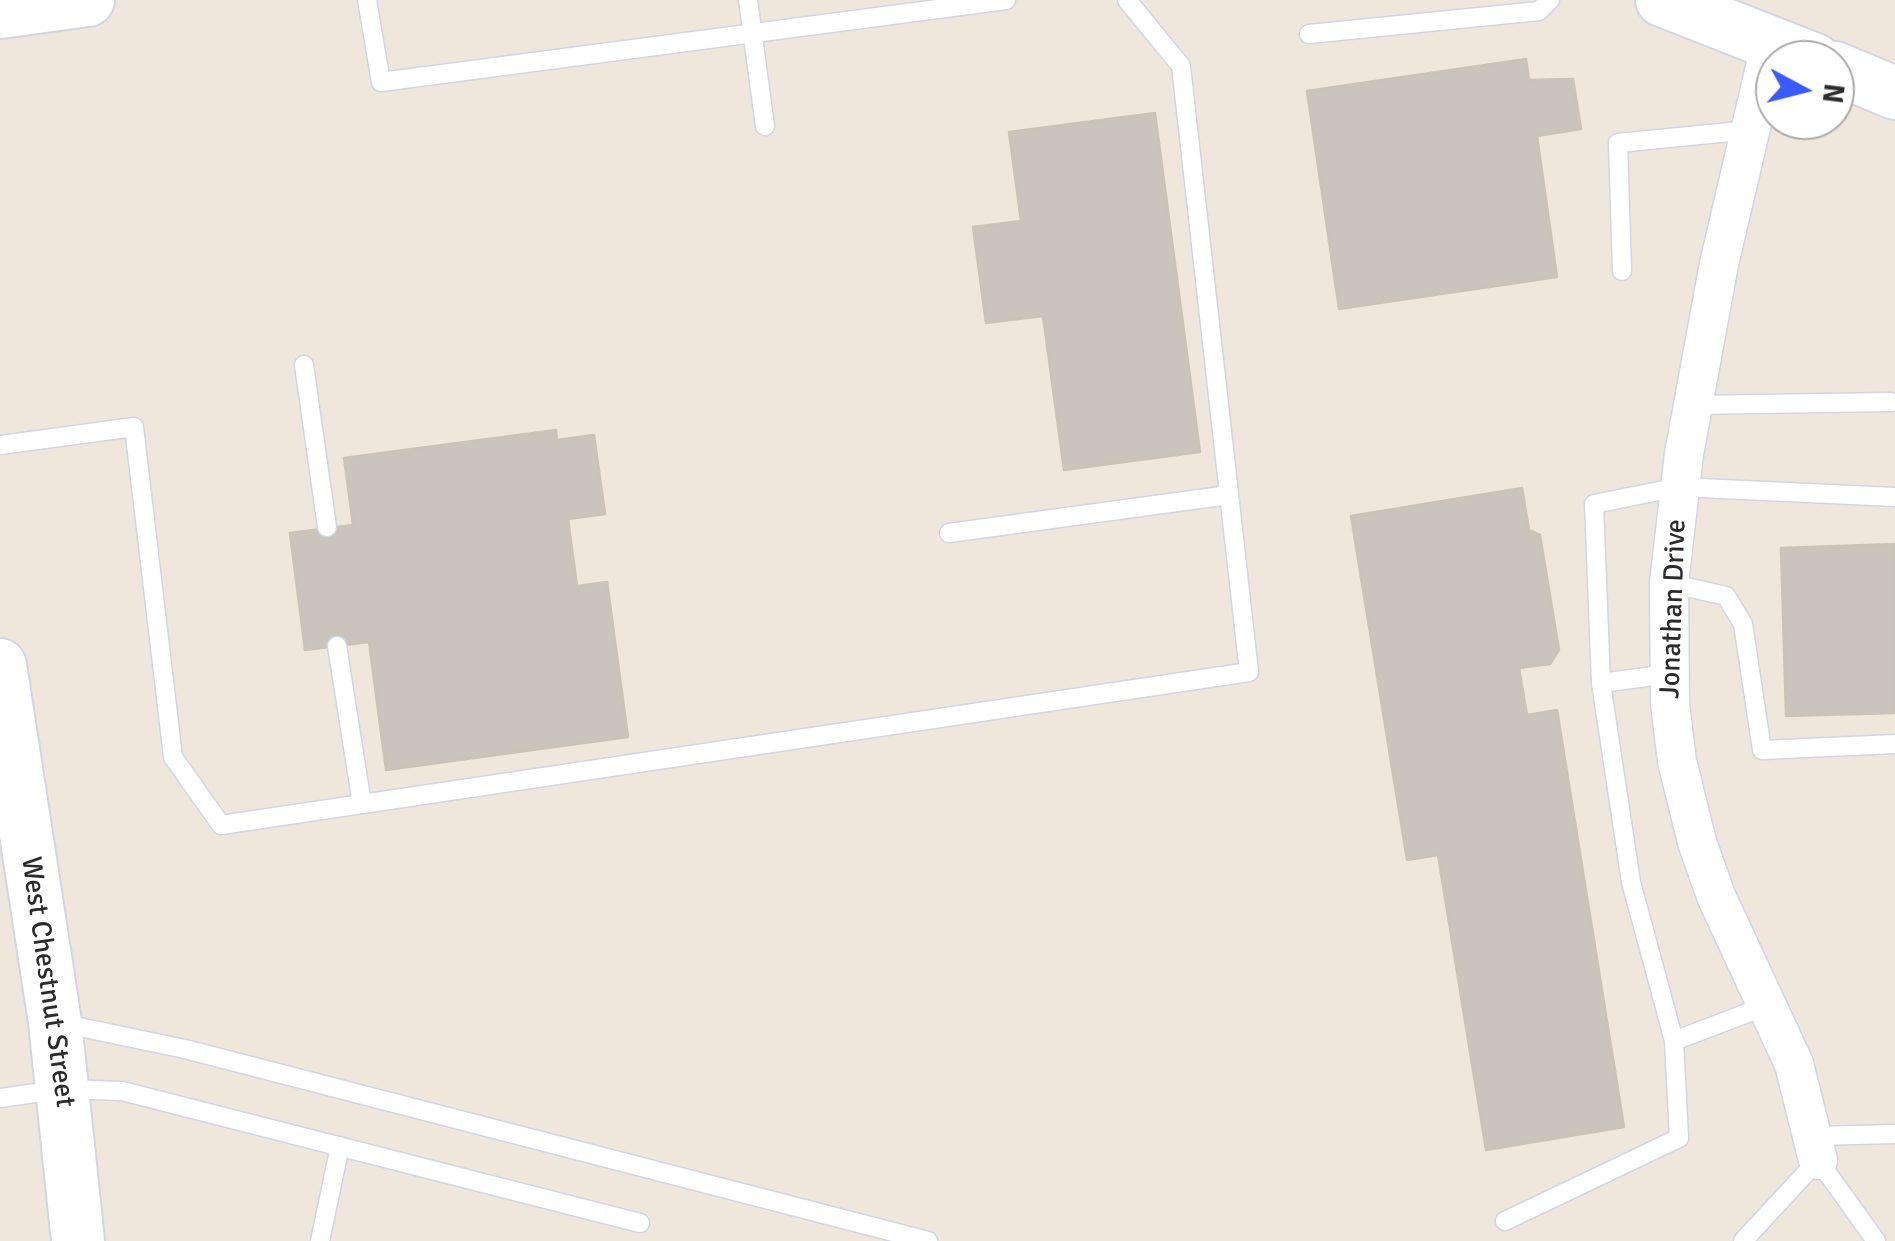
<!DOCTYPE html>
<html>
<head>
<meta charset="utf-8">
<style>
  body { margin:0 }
  #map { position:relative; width:1895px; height:1241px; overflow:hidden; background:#efe7dc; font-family:Signika,sans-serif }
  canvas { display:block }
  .north { position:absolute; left:1755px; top:40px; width:100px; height:100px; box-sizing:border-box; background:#fff; border:2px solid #aaa; border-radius:50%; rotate:97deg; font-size:28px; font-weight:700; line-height:40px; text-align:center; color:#2b2b2b }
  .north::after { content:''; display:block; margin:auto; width:35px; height:45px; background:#395aff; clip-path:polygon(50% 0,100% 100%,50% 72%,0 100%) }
</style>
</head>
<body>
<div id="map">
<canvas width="1895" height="1241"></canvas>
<div class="north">N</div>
</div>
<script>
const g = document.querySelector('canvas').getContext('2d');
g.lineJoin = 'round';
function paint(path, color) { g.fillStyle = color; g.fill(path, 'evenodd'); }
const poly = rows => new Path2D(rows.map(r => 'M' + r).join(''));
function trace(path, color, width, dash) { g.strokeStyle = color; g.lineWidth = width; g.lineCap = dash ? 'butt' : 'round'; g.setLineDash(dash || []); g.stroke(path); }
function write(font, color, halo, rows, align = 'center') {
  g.font = font + ' Signika,sans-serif'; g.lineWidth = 10; g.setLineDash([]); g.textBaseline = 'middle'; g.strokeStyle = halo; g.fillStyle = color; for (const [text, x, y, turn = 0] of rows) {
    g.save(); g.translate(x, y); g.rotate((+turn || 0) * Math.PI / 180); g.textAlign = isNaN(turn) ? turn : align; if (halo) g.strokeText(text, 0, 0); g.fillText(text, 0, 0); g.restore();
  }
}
const building = poly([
  [1526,59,1529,80,1573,79,1581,129,1537,136,1557,277,1339,309,1307,91,1526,59],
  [1155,113,1200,452,1064,470,1043,316,986,323,973,227,1021,221,1009,132,1155,113],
  [556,430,557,440,594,435,605,514,568,519,577,586,607,582,628,737,386,770,369,642,305,650,290,533,353,525,344,458,556,430],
  [1522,488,1529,530,1540,535,1559,650,1550,664,1519,668,1527,715,1557,710,1624,1127,1486,1150,1438,855,1407,860,1351,516,1522,488],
  [1895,544,1895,713,1786,716,1781,548,1895,544]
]);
const service = poly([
  [367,0,381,82,1006,0],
  [748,0,765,126],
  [1309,34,1539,11,1550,0],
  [1622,271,1618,143,1750,130],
  [304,365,327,527],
  [1693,405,1891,402],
  [0,445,134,427,173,757,221,825,1249,672,1181,66,1127,0],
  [949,533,1229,495],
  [1669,583,1726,596,1743,624,1762,750,1895,744],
  [337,646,362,804],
  [1601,683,1669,674],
  [60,1023,185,1049,928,1241],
  [1674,1041,1631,882,1601,683,1594,504,1679,487,1895,497],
  [0,1098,63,1089,122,1091,640,1223],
  [1815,1136,1895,1134],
  [1505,1221,1679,1138,1674,1041,1768,1005],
  [320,1241,340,1146],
  [1743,1241,1818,1160,1876,1241]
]);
const minor = poly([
  [1771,42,1719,264,1684,454,1669,583,1670,704,1677,761,1697,842,1716,896,1794,1064,1818,1160]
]);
const secondary = poly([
  [1662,0,1815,60],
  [0,12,88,0],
  [1835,68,1895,93],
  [0,665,55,1022,78,1241]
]);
const streetNames = [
  ["Jonathan Drive",1674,609,-88],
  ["West Chestnut Street",47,982,82]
];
paint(building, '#cac4bc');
trace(building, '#cac3b6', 2.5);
trace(service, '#d1d5e6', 21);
trace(minor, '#d1d5e6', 41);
trace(secondary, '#d1d5e6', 56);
trace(service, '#fff', 18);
trace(minor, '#fff', 38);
trace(secondary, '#fff', 52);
write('28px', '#2b2b2b', '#fff', streetNames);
</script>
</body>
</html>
